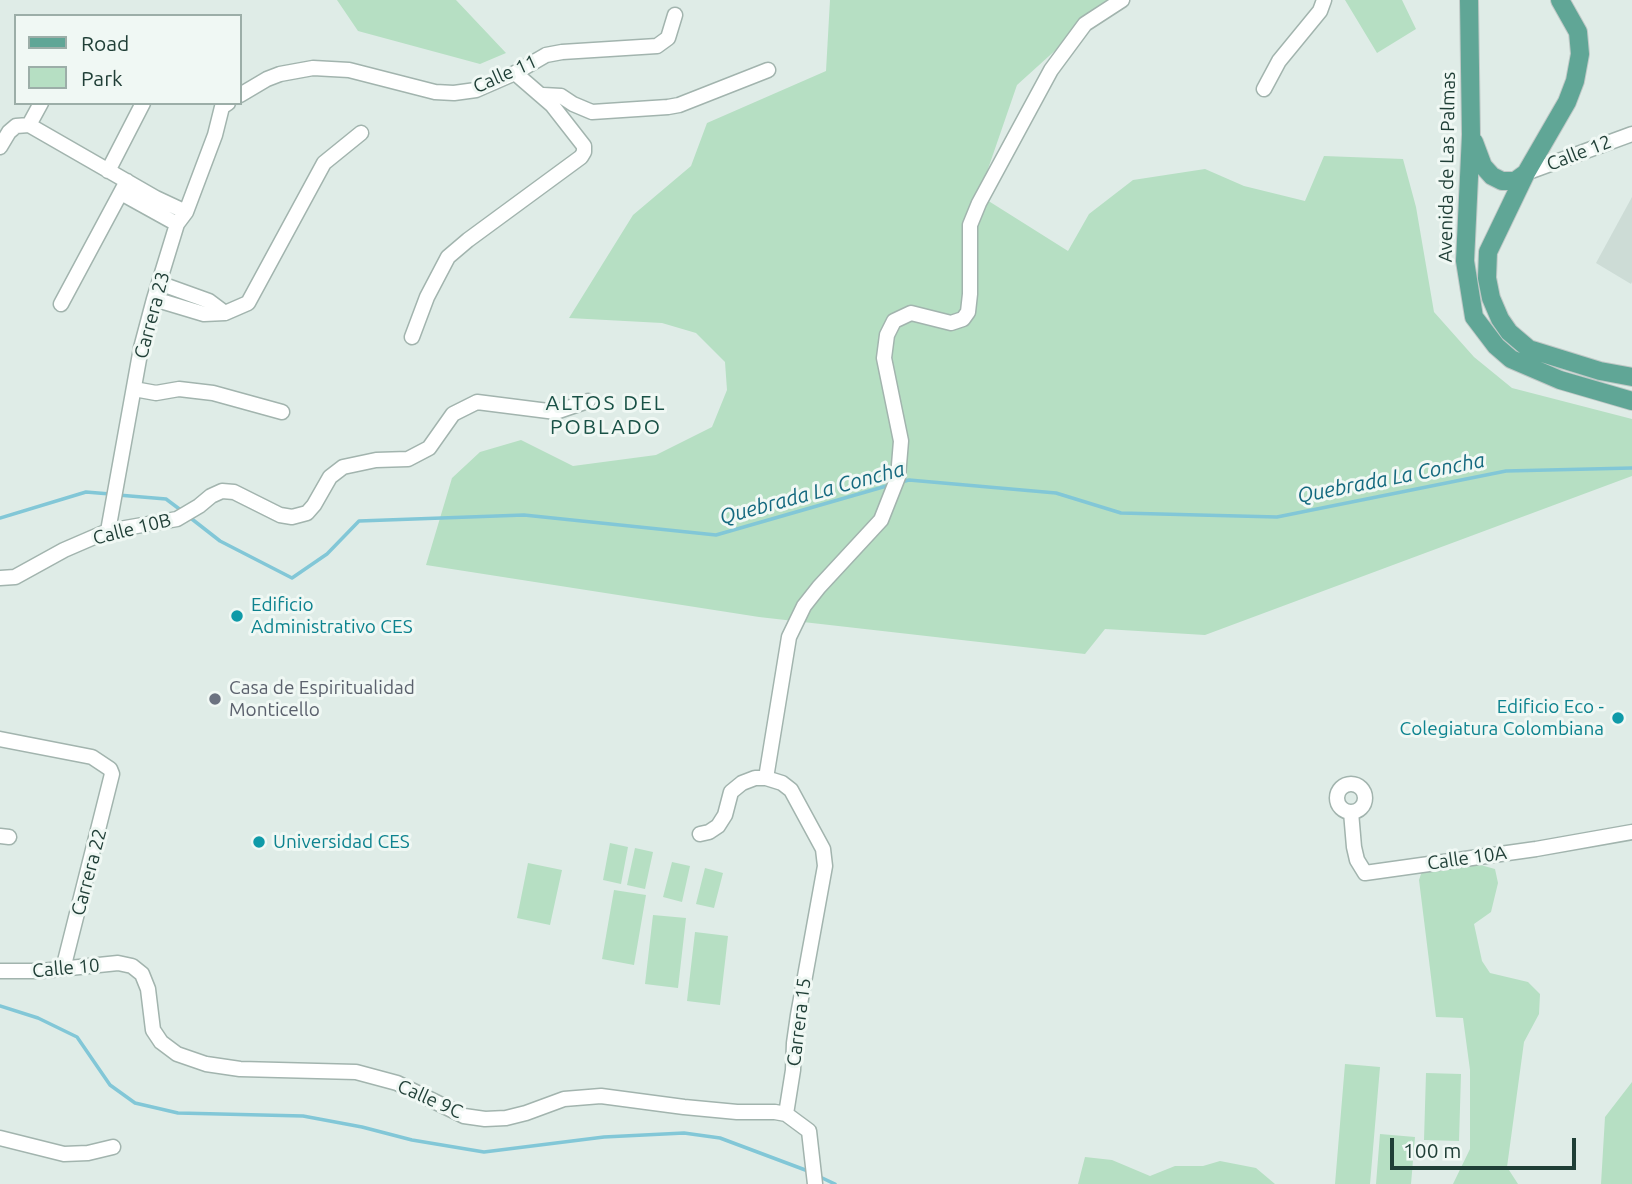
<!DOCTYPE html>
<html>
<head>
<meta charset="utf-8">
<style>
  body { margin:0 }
  #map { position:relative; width:1632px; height:1184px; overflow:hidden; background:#dfece7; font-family:Ubuntu,sans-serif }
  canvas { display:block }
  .legend { position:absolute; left:14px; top:14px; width:228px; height:91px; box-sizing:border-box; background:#f0f8f4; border:2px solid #9caea8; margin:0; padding:9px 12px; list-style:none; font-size:21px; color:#1f3e36 }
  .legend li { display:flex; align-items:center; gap:14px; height:35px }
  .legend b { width:35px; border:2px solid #9caea8 }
  .scale { position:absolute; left:1390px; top:1138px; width:186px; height:32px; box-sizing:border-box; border:4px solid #1f3e36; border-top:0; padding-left:9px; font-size:21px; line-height:24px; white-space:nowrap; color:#1f3e36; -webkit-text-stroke:5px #f0f8f4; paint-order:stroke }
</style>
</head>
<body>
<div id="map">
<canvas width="1632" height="1184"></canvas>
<ul class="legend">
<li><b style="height:9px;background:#60a696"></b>Road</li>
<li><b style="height:19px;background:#b6dfc3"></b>Park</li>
</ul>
<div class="scale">100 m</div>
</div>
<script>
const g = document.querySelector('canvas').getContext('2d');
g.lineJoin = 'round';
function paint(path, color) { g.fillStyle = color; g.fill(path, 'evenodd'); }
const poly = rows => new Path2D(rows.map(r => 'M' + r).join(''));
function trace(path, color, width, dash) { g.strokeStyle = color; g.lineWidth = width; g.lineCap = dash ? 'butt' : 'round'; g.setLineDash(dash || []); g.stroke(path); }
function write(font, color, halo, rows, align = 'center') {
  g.font = font + ' Ubuntu,sans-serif'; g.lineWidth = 6; g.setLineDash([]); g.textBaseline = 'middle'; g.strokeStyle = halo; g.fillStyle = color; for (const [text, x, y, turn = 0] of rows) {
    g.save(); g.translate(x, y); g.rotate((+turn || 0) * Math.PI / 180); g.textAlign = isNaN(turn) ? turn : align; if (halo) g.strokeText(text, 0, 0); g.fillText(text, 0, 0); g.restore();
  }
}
const built = poly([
  [1632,197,1632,282,1631,284,1596,263]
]);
const green = poly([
  [337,0,456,0,506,53,480,64,358,31],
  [830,0,1111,0,1017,85,979,195,1068,251,1089,214,1133,180,1205,169,1244,186,1305,201,1324,156,1403,159,1416,207,1434,312,1474,357,1512,388,1632,419,1632,476,1205,635,1105,629,1085,654,759,617,426,565,452,478,480,452,521,440,573,466,656,455,712,427,727,390,725,362,696,333,662,323,569,318,633,215,691,166,707,123,826,71],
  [1345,0,1402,0,1416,29,1377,53],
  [610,843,628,847,621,884,603,880],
  [635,848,653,852,645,889,627,885],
  [672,862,690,866,682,902,663,897],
  [528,863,562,870,550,925,517,918],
  [1477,864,1495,869,1498,883,1491,912,1474,924,1482,961,1490,973,1528,982,1540,994,1539,1014,1524,1042,1507,1167,1518,1184,1453,1184,1470,1149,1470,1070,1463,1018,1436,1017,1419,880,1422,871],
  [705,868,723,873,714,908,696,904],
  [614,890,646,895,634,965,602,959],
  [653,915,686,918,678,988,645,984],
  [695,932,728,936,720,1005,687,1001],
  [1345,1064,1380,1067,1370,1184,1335,1184],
  [1426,1073,1461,1074,1459,1141,1424,1140],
  [1632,1082,1632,1184,1601,1184,1605,1117],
  [1380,1134,1415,1137,1411,1184,1376,1184],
  [1085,1157,1112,1160,1150,1176,1175,1166,1203,1166,1220,1161,1256,1168,1275,1184,1078,1184]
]);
const stream = poly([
  [901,482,909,480,1056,493,1121,513,1277,517,1506,471,1632,468],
  [118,495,166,499,182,511],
  [188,516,220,541,292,578,327,554,359,521,524,515,716,535,890,485],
  [0,518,86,492,110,494],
  [0,1006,38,1018,77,1037,110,1085,135,1103,178,1113,303,1116,362,1127,412,1140,484,1152,604,1137,684,1133,720,1138,808,1171],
  [818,1176,835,1184]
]);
const minor = poly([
  [1264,89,1279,61,1320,11,1324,0],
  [240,95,267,79,280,74,313,68,349,70,435,92,454,93,476,90,515,73,546,55,562,52,657,46,668,38,675,15],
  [543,95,561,96,573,104,592,112,668,107,679,105,768,70],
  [29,125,41,103],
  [0,147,9,132,16,126,29,125,156,198,186,212],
  [108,171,143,103],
  [1526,173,1632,134],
  [121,193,177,224],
  [159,283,209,301,225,313],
  [154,299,204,314,225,313,248,303,324,163,361,133],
  [61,304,127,181],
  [412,337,427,297,448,257,468,240,581,157,584,152,584,146,552,105,515,73],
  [134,389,156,393,179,389,213,393,282,412],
  [108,531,141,348,154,299,177,224,186,212,215,135,222,107,228,103],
  [0,578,15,577,64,550,108,531,177,519,199,506,211,496,222,491,234,492,280,515,292,517,307,513,314,505,330,477,343,467,376,460,408,459,429,448,453,414,477,402,556,412,588,401],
  [0,739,92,757,110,769,112,774,63,969],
  [766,778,789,637,804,606,819,587,881,520,898,477,901,441,884,358,887,335,894,321,911,313,951,323,963,319,968,312,970,294,970,225,979,203,1051,70,1085,24,1122,0],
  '1337 798a14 14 0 1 1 28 0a14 14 0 1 1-28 0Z',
  [1351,812,1354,847,1357,860,1365,873,1536,849,1632,832],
  [700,834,709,832,718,826,725,815,731,792,742,783,755,778,766,778,782,783,791,790,823,849,825,866,798,1015,794,1043,793,1070,786,1114],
  [0,836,9,837],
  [0,971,41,971,118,963,132,966,142,974,148,989,153,1030,161,1042,177,1054,206,1064,240,1069,356,1072,397,1083,464,1116,485,1119,506,1118,526,1113,564,1099,601,1096,684,1107,737,1112,775,1112,786,1114,809,1131,815,1184],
  [0,1138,64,1154,88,1153,113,1147]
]);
const major = poly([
  [1469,0,1471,135,1465,261,1474,317,1496,346,1511,359,1560,380,1632,401],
  [1560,0,1578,32,1580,54,1575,81,1567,102,1526,173,1488,252,1487,278,1491,298,1500,319,1509,332,1529,349,1600,371,1632,377],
  [1474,142,1483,166,1492,176,1502,181,1515,181,1526,173]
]);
const markers = [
  [237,616,7,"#0f9aa8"],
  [215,699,7,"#6b7280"],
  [1618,718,7,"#0f9aa8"],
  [259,842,7,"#0f9aa8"]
];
const streetNames = [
  ["Calle 11",505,74,-24],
  ["Calle 12",1579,153,-21],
  ["Avenida de Las Palmas",1447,167,-89],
  ["Carrera 23",152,315,-75],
  ["Calle 10B",132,529,-14],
  ["Calle 10A",1467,858,-8],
  ["Carrera 22",89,872,-75],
  ["Calle 10",66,968,-5],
  ["Carrera 15",799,1022,-83],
  ["Calle 9C",430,1099,24]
];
const cultureNames = [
  ["Edificio",251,605],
  ["Administrativo CES",251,627],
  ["Edificio Eco -",1604,707,"right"],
  ["Colegiatura Colombiana",1604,729,"right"],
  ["Universidad CES",273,842]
];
const worshipNames = [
  ["Casa de Espiritualidad",229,688],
  ["Monticello",229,710]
];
const neighbourhoodNames = [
  ["ALTOS DEL",606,403],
  ["POBLADO",606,427]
];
const waterNames = [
  ["Quebrada La Concha",1391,478,-11],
  ["Quebrada La Concha",812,493,-15]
];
paint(built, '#cddcd6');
paint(green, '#b6dfc3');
trace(stream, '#82c7d7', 3.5);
trace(minor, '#a2b4ae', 17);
trace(major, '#c0c9c7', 20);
trace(minor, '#fff', 14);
trace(major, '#60a696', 18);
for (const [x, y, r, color] of markers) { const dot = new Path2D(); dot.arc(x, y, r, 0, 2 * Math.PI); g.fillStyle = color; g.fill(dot); trace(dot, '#f0f8f4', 2.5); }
write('19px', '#1f3e36', '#f0f8f4', streetNames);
write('19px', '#0d838f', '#f0f8f4', cultureNames, 'left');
write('19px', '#5b616d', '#f0f8f4', worshipNames, 'left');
g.letterSpacing = '2px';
write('21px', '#195146', '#f0f8f4', neighbourhoodNames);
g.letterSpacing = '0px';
write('italic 21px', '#14697f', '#f0f8f4', waterNames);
</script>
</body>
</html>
